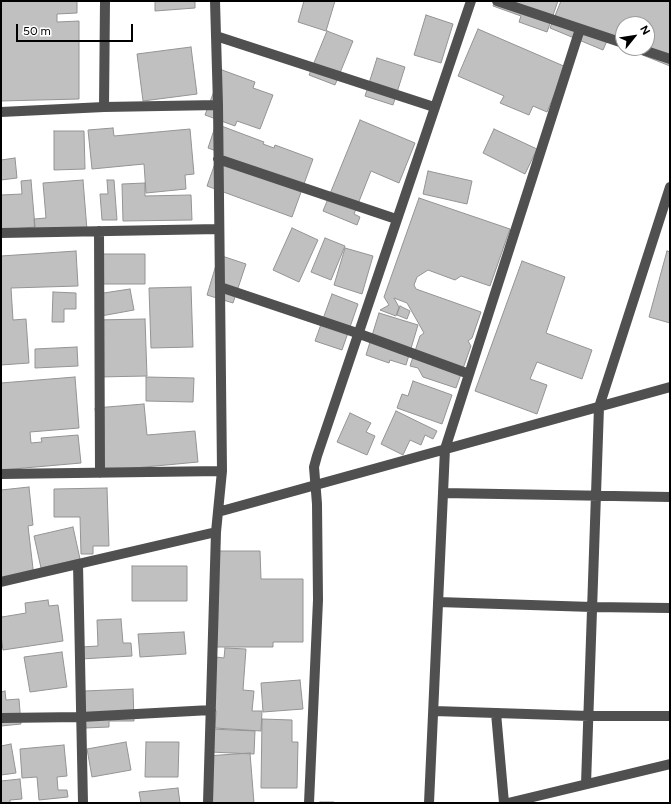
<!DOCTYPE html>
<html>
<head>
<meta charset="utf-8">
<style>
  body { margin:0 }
  #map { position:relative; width:671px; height:804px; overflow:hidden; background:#fff; font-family:Figtree,sans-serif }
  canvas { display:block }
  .frame { position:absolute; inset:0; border:2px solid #000; pointer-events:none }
  .north { position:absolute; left:615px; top:16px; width:40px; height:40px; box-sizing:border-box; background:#fff; border:1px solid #999; border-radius:50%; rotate:60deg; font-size:11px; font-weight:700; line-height:16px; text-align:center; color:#000 }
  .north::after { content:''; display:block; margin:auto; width:14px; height:18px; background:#000; clip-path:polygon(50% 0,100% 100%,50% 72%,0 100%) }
  .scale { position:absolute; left:16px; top:24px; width:117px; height:18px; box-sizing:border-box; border:2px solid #000; border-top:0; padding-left:5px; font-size:12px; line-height:14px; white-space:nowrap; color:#000; -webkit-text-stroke:3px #fff; paint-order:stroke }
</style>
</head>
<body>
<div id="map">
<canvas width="671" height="804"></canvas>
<div class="frame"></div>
<div class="north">N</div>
<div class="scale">50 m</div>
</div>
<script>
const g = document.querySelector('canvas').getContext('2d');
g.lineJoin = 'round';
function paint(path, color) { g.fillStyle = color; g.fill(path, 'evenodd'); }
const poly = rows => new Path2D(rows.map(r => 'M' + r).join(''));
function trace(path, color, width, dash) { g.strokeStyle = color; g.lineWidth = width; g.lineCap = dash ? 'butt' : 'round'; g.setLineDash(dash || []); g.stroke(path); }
const building = poly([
  [1,1,77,1,77,13,57,14,57,22,79,21,79,99,1,101,1,1],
  [155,1,195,1,195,8,155,11,155,1],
  [304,1,335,1,326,31,298,22,304,1],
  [495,1,558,1,547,32,519,22,521,16,493,6,495,1],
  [561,1,670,1,670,66,625,48,647,48,647,24,623,24,623,47,607,41,603,50,550,28,561,1],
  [426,15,453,24,441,63,414,55,426,15],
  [478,29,566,67,547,112,533,106,529,115,500,103,504,96,458,76,478,29],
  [327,31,353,41,335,85,309,75,327,31],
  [191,47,197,94,143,101,137,54,191,47],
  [377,58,405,67,393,105,365,96,377,58],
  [222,70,255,82,253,88,273,95,260,129,237,121,235,126,205,115,222,70],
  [360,120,415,143,399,183,371,171,354,214,360,217,357,225,323,211,360,120],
  [216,124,264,142,263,144,274,148,275,145,313,159,292,217,207,186,219,152,208,148,216,124],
  [113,128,114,136,190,129,194,174,185,175,186,189,146,193,144,164,92,169,88,130,113,128],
  [494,129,537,149,525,174,483,153,494,129],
  [54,131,84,131,85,169,54,170,54,131],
  [15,158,17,178,1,180,1,160,15,158],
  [428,171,472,181,467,204,423,194,428,171],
  [31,180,35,227,1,230,1,195,22,194,21,181,31,180],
  [83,180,87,230,35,234,34,219,46,218,43,183,83,180],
  [107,180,114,180,117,220,102,220,100,194,108,194,107,180],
  [145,183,145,196,191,195,192,220,123,221,122,184,145,183],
  [419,198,510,229,490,286,461,276,455,280,428,270,417,277,414,285,416,289,481,312,472,338,468,341,471,346,456,388,423,377,418,368,410,366,420,336,424,333,407,303,394,298,399,307,396,316,380,310,389,305,384,297,419,198],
  [292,228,318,240,299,282,273,270,292,228],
  [325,238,345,246,331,280,311,272,325,238],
  [345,248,373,256,362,294,334,285,345,248],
  [76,251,78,286,11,288,13,320,26,319,29,363,1,365,1,256,76,251],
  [667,251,670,252,670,323,649,317,667,251],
  [101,254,145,254,145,284,101,284,101,254],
  [219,255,246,264,233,303,207,295,219,255],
  [522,261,565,277,546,333,592,350,582,379,537,362,530,379,547,385,537,414,475,391,522,261],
  [191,287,193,347,151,348,149,288,191,287],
  [130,289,134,310,101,316,97,294,130,289],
  [53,292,76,293,76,309,64,309,64,322,52,322,53,292],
  [332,294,358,304,342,350,315,341,332,294],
  [400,306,410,311,407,319,397,315,400,306],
  [379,313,418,325,406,365,390,360,389,363,366,355,379,313],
  [145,319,147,376,98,377,96,320,145,319],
  [77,347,78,366,35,368,35,349,77,347],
  [75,377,79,428,30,432,31,443,42,442,41,438,78,435,81,463,1,470,1,383,75,377],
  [146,377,194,378,193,402,146,401,146,377],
  [413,381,452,395,442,424,397,408,402,394,408,396,413,381],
  [144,404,147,435,195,431,198,462,102,471,95,408,144,404],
  [396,411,437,431,433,439,425,435,421,445,410,440,403,455,381,444,396,411],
  [350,413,371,423,366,432,375,436,367,455,337,442,350,413],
  [29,487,33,525,28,526,34,577,1,581,1,490,29,487],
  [107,488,109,546,93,546,93,554,81,554,80,517,54,517,54,489,107,488],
  [73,527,80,559,41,568,34,536,73,527],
  [215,551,260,551,261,579,303,579,303,642,273,642,273,647,216,647,215,551],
  [132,566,187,566,187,601,132,601,132,566],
  [48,600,49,606,58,605,63,641,3,650,1,636,1,613,2,617,26,613,25,603,48,600],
  [121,619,123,643,131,643,132,656,81,659,81,647,98,646,97,620,121,619],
  [184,632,186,654,140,657,138,634,184,632],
  [225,648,246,649,243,690,254,691,252,711,262,711,261,731,215,728,216,711,212,711,216,657,224,658,225,648],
  [62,652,67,687,30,692,24,657,62,652],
  [300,680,303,709,263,712,261,683,300,680],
  [133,689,134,721,109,721,109,727,85,728,84,691,133,689],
  [5,691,6,700,19,699,21,724,1,726,1,692,5,691],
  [262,719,292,720,292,742,298,742,297,788,261,788,262,719],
  [211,729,255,731,254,754,210,752,211,729],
  [126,742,131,770,92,777,87,749,126,742],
  [146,742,179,742,178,777,145,777,146,742],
  [11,744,16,773,1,775,1,746,11,744],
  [64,745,67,776,57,777,58,790,67,790,68,797,39,800,37,777,22,778,20,749,64,745],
  [250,753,254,803,209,803,206,756,250,753],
  [20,779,22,799,10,800,10,803,1,803,1,781,20,779],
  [178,788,180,803,141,803,139,792,178,788],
  [320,802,334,802,334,803,320,803,320,802]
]);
const minor = poly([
  [497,1,623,43],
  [216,36,434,107],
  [637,48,670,59],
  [104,107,105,1],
  [1,112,104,107,218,105],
  [218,159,396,219],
  [99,231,100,473],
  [1,233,219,229],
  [220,287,357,333,469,374],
  [1,474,222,471],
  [443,493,670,497],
  [218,512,670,387],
  [78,564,83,803],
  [1,582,216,532],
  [438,602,592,607,670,608],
  [434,711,589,716,670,716],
  [496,713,504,803],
  [1,718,81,717,211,710],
  [586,784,599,407,670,187],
  [208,803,216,532,222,471,218,105,215,1],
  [309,803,318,600,317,504,314,467,317,456,471,1],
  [429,803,445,449,580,29],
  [508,803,670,764]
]);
paint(building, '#c0c0c0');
trace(building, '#949494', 1);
trace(minor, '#505050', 10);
</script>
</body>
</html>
